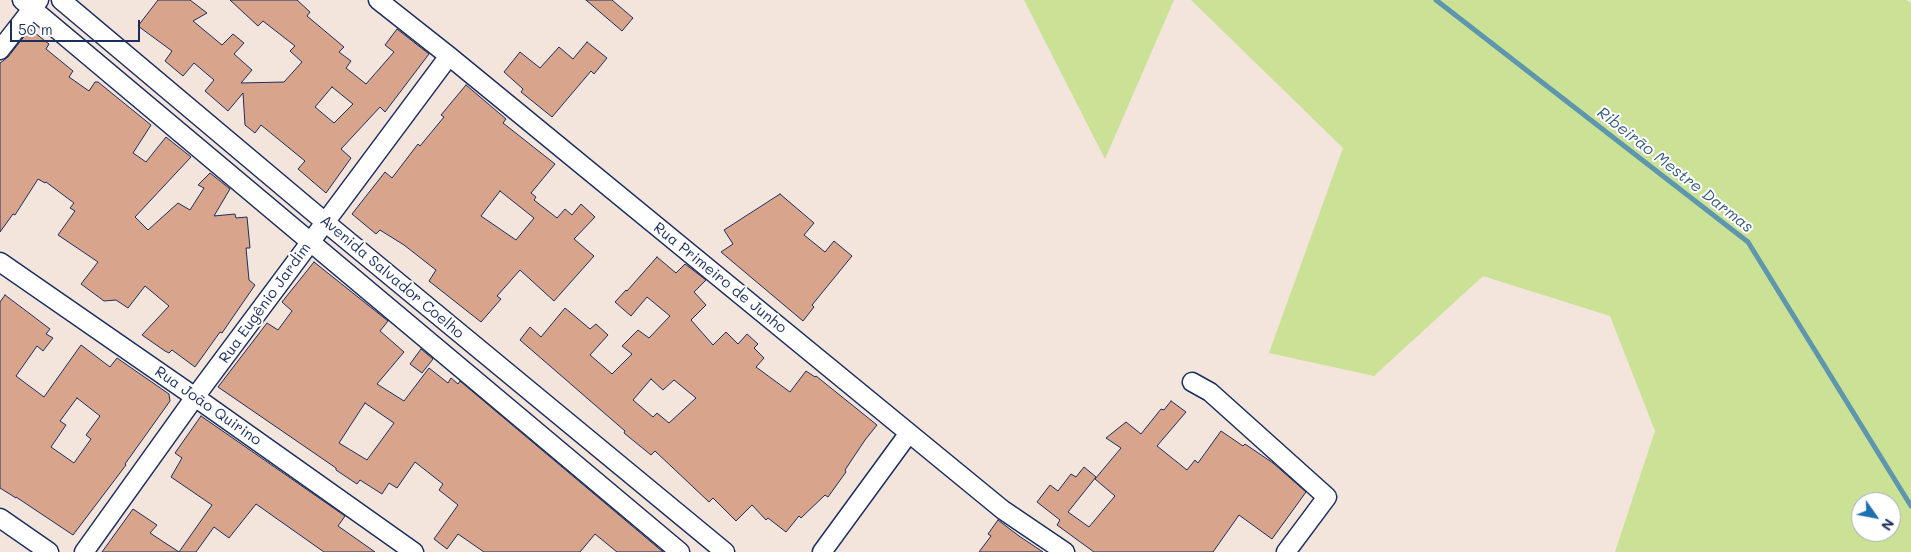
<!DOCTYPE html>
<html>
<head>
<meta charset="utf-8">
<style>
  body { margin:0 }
  #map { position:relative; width:1911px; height:552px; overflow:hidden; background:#f3e4dc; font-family:Mali,sans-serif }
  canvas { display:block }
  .north { position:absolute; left:1851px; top:492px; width:50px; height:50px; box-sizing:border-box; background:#fff; border:1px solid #a4acbf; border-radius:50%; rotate:123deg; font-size:14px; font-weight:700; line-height:20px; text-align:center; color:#1b2f5e }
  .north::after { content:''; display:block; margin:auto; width:18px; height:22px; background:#1f6fb2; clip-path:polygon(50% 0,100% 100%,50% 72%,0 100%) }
  .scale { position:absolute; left:10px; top:20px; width:130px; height:22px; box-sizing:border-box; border:2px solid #1b2f5e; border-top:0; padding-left:6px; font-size:15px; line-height:18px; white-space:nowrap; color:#1b2f5e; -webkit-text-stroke:4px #fff; paint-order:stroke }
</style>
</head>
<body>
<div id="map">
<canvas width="1911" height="552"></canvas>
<div class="north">N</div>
<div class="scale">50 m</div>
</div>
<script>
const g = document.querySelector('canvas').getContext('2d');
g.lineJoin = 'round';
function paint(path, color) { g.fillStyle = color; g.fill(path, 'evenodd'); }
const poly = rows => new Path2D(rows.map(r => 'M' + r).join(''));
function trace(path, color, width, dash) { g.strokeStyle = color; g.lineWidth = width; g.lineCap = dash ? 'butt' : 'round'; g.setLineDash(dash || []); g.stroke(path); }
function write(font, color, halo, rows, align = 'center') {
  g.font = font + ' Mali,sans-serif'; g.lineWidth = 4; g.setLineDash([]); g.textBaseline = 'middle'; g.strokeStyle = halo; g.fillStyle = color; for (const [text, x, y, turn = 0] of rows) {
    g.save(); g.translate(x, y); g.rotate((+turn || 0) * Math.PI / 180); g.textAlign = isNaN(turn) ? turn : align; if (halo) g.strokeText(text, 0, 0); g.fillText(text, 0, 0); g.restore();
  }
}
const green = poly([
  [1024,0,1174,0,1105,159],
  [1191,0,1906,0,1911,3,1911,552,1615,552,1655,431,1610,316,1483,276,1374,376,1269,353,1343,148],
  [1861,502,1891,502,1891,532,1861,532]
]);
const stream = poly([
  [1436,0,1748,242,1911,506]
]);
const building = poly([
  [158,0,190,0,207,13,193,21,222,45,233,34,244,43,234,54,252,70,241,83,284,82,302,62,290,51,295,46,263,21,258,26,230,0,297,0,310,12,307,16,344,47,339,52,351,61,346,68,366,84,394,52,385,45,397,29,429,54,385,112,380,107,341,149,351,158,326,193,298,169,305,161,261,125,255,133,245,125,243,93,228,111,205,91,214,80,194,63,183,76,165,61,172,51,138,26,158,0],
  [332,87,353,104,334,123,315,107,332,87],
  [586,0,612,0,633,18,622,31,586,0],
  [30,29,49,44,46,49,73,71,69,77,89,91,95,82,98,82,151,125,133,153,146,162,166,137,191,157,135,217,148,230,178,203,190,210,204,188,198,185,210,173,230,189,214,216,235,214,236,218,247,217,250,248,246,248,249,280,255,285,222,333,220,332,195,367,172,350,169,353,165,351,142,335,169,306,145,286,128,308,116,300,104,301,81,284,98,262,58,235,75,211,70,208,74,203,46,182,45,183,38,179,15,215,13,214,0,232,0,63,8,57,30,29],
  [587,42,607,58,594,74,591,71,552,117,521,92,523,89,504,72,520,52,540,68,559,47,573,59,587,42],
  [466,85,506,119,503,123,555,164,531,193,536,197,534,200,557,218,565,209,572,215,581,204,595,217,574,239,594,256,554,301,520,270,497,296,501,299,481,322,429,281,436,270,404,245,380,230,376,234,352,214,385,172,392,178,418,144,420,146,444,117,441,115,466,85],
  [500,191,534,218,516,240,481,216,500,191],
  [780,194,814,223,804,235,825,252,834,241,852,256,812,305,814,307,803,321,721,252,733,244,724,230,780,194],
  [657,257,676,273,685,264,706,280,694,292,706,305,691,320,713,345,726,332,738,344,747,334,758,344,754,348,764,358,756,367,790,392,806,371,815,377,816,376,877,425,865,440,845,470,846,472,828,497,825,495,801,518,799,516,786,532,768,518,766,520,752,505,736,521,713,498,709,502,655,451,651,455,624,433,625,431,520,340,530,327,541,337,565,308,590,329,596,324,608,335,590,355,612,374,632,354,622,346,638,330,649,338,670,316,647,297,631,316,615,302,626,290,627,291,657,257],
  [651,379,663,390,674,380,696,398,669,423,657,413,653,417,633,400,651,379],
  [314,262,388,321,380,331,404,352,377,384,404,401,429,368,448,383,451,378,458,384,460,381,663,552,617,552,595,534,580,552,484,552,458,534,447,549,434,539,458,505,439,490,443,484,415,462,397,488,389,483,382,494,360,480,357,484,336,470,336,468,218,387,267,323,278,330,292,311,282,302,314,262],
  [365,403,394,423,367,460,339,443,365,403],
  [5,295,50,329,46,334,53,338,43,351,37,346,16,376,44,397,81,345,110,367,117,358,169,394,170,401,125,464,126,465,73,535,16,497,16,498,0,488,0,302,5,295],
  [77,398,100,416,86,435,91,439,74,463,51,447,66,425,60,421,77,398],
  [421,349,433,359,422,373,410,364,421,349],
  [1171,401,1186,412,1157,446,1187,470,1195,460,1198,463,1221,431,1243,446,1245,444,1273,463,1306,492,1272,539,1239,515,1213,552,1094,552,1057,525,1060,520,1037,502,1050,485,1058,491,1071,474,1076,477,1084,467,1096,477,1068,512,1089,527,1115,496,1095,479,1121,448,1106,438,1126,422,1141,434,1161,409,1164,410,1171,401],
  [201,416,345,516,338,526,375,552,324,552,256,504,229,538,214,527,196,552,102,552,133,509,157,525,150,533,179,552,212,505,171,477,182,458,175,453,201,416],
  [998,520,1019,536,1043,552,979,552,991,536,988,534,998,520]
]);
const minor = poly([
  [22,0,680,552],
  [61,0,325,222,725,552],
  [378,0,449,56,1003,510,1065,552],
  [0,50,39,0],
  [0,262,195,397,414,552],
  [1192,382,1210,392,1327,497,1286,552],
  [0,518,49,552],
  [84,552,195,397,449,56],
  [822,552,909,433]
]);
const streetNames = [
  ["Avenida Salvador Coelho",392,277,40],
  ["Rua Primeiro de Junho",720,278,39],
  ["Rua Eugênio Jardim",265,303,-54],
  ["Rua João Quirino",208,406,35]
];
const waterNames = [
  ["Ribeirão Mestre Darmas",1675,170,38]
];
paint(green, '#cbe196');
trace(stream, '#5e97ad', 5);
paint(building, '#d8a58c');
trace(building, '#1b2f5e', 1);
trace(minor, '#1b2f5e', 21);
trace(minor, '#fff', 18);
write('15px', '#1b2f5e', '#fff', streetNames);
write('italic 16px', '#375a7f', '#fff', waterNames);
</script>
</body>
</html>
